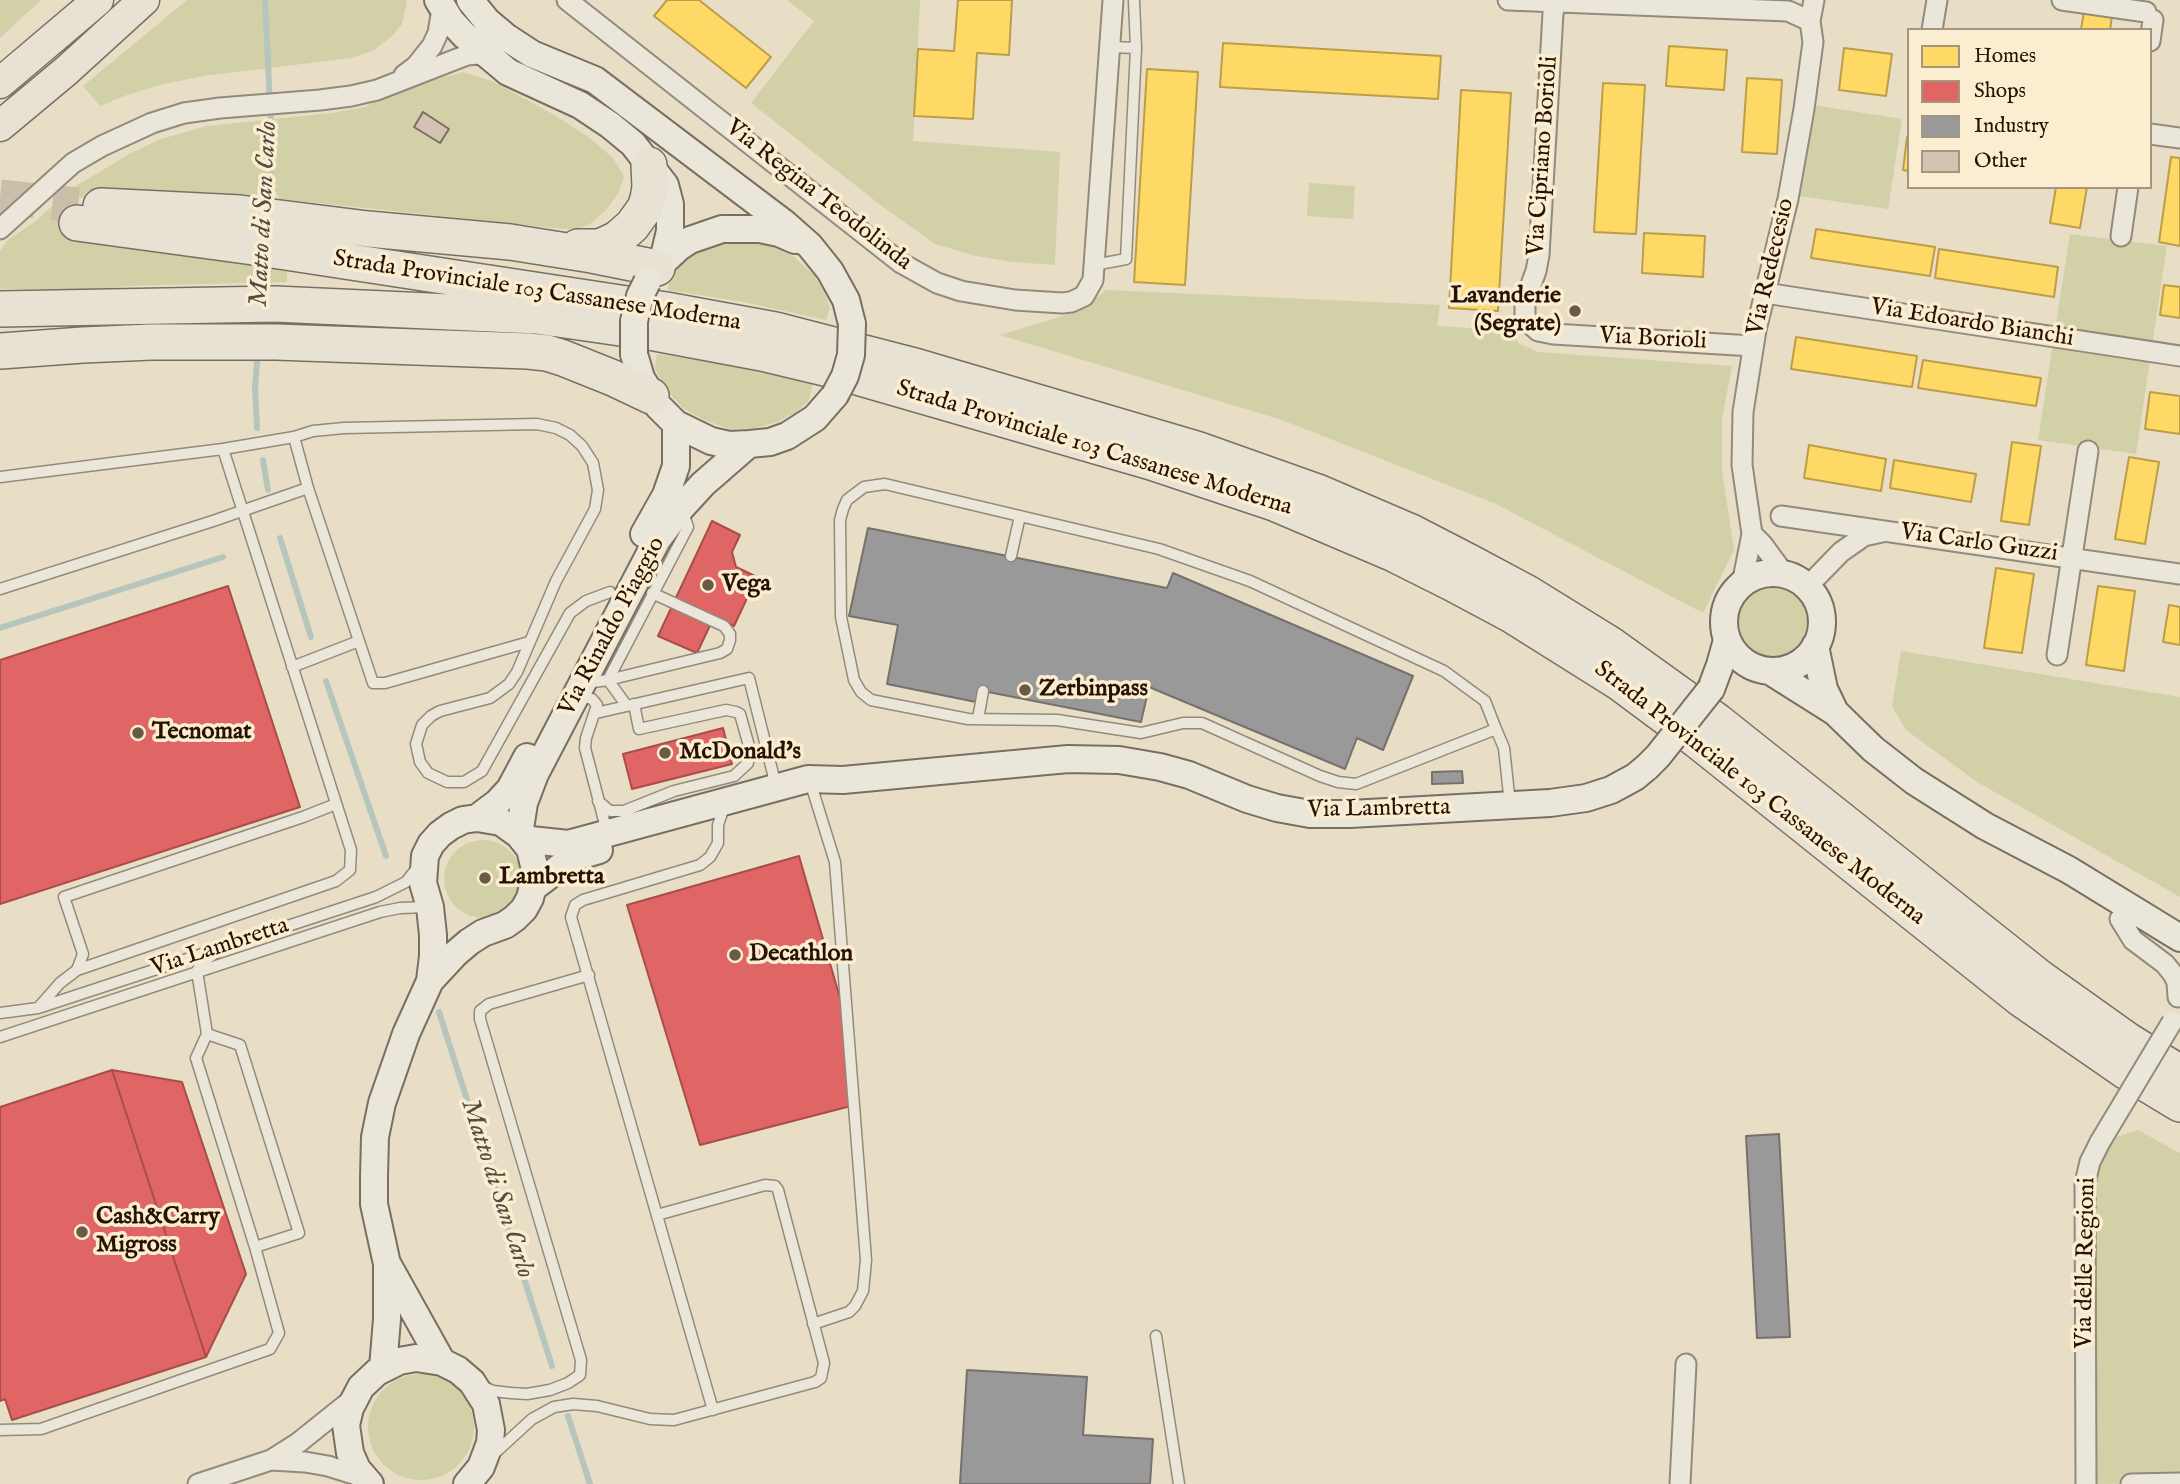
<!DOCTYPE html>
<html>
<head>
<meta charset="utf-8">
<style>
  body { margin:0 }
  #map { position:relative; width:2180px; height:1484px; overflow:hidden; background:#e8dec6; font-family:"IM FELL English",serif }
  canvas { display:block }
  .legend { position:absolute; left:1907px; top:28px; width:245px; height:161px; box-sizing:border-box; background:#faedd0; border:2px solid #a6957e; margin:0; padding:9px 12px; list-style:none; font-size:21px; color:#281204 }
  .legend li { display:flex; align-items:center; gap:14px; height:35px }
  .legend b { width:35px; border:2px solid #a6957e }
</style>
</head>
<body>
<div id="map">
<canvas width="2180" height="1484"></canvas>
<ul class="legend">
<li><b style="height:19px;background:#ffd966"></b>Homes</li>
<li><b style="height:19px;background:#e06666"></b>Shops</li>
<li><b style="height:19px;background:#999"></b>Industry</li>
<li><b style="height:19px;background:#d4c3b2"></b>Other</li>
</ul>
</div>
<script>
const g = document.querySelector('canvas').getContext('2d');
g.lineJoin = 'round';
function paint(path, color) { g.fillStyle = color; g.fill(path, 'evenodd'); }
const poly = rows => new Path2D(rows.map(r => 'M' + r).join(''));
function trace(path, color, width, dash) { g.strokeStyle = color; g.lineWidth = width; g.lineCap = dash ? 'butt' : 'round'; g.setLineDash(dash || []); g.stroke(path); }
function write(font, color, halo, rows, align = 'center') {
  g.font = font + ' "IM FELL English",serif'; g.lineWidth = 7; g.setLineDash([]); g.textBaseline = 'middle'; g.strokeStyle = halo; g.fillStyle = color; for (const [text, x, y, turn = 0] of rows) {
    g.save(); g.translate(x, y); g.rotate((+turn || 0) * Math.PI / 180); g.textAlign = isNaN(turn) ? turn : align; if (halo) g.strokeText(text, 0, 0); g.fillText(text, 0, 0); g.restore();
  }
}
const green = poly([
  [0,0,41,0,0,38],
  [187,0,406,0,407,2,402,24,392,36,374,50,352,58,203,76,160,85,127,95,100,106,83,86],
  [787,0,920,0,913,141,1060,152,1055,265,1013,262,976,256,935,244,883,207,751,103,814,21],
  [463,72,492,81,551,113,587,136,613,158,624,176,619,192,607,209,590,224,573,230,280,199,270,183,258,195,158,190,79,198,75,238,287,267,287,282,125,286,99,289,0,289,0,251,8,240,33,223,73,188,129,154,161,139,207,126,332,113,365,107,397,90],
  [1813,105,1902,119,1888,209,1799,196],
  [1309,183,1355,186,1353,219,1307,216],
  [2070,234,2167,246,2136,454,2038,440],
  [751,242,772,246,794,257,813,274,824,291,830,307,826,320,743,302,668,290,669,280,684,262,704,249,724,243],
  [1106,290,1440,305,1437,326,1507,330,1520,344,1538,352,1732,366,1722,419,1722,471,1734,550,1703,613,1496,504,1282,420,1000,335,1063,316,1086,307],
  [657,354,726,364,813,382,809,401,796,412,778,422,755,428,730,429,704,420,683,408,663,387,655,367],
  '1739 622a34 34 0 1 1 68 0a34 34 0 1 1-68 0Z',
  [1901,651,2180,697,2180,897,1977,782,1906,730,1892,706],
  '444 879a39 39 0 1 1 78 0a39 39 0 1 1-78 0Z',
  [2138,1130,2180,1153,2180,1483,2086,1484,2088,1169,2100,1142],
  '368 1427a53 53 0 1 1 106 0a53 53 0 1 1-106 0Z'
]);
const homes = poly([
  [667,0,699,0,771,57,746,88,654,16,667,0],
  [958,0,1012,0,1009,55,977,53,973,119,914,116,918,49,954,51,958,0],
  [2084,11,2112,16,2110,30,2081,30,2084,11],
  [1223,43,1441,56,1438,99,1220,87,1223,43],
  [1669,46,1727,50,1724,90,1666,86,1669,46],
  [1844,48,1892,54,1886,96,1839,90,1844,48],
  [1147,69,1198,72,1185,285,1134,282,1147,69],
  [1747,78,1782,80,1777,154,1742,152,1747,78],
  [1603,83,1645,85,1636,234,1594,232,1603,83],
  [1461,90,1511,93,1498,311,1449,308,1461,90],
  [1907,137,1909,137,1909,171,1903,170,1907,137],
  [2171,157,2180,158,2180,246,2159,242,2171,157],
  [2056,187,2087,187,2080,228,2050,223,2056,187],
  [1816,229,1935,247,1930,276,1811,258,1816,229],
  [1644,233,1705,236,1703,277,1642,273,1644,233],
  [1939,249,2058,267,2054,297,1935,278,1939,249],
  [2164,285,2180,287,2180,318,2160,315,2164,285],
  [1796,337,1917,356,1912,387,1791,369,1796,337],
  [1923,360,2041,378,2036,406,1918,388,1923,360],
  [2150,392,2180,396,2180,434,2145,429,2150,392],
  [2012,442,2041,446,2029,525,2001,521,2012,442],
  [1809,445,1886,459,1881,491,1804,478,1809,445],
  [2129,457,2159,462,2145,544,2115,539,2129,457],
  [1894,460,1976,474,1971,502,1890,488,1894,460],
  [1996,568,2034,574,2022,653,1984,648,1996,568],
  [2098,586,2135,591,2124,671,2086,665,2098,586],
  [2169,605,2180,607,2180,645,2163,642,2169,605]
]);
const shops = poly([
  [712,521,740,535,732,552,736,567,757,577,734,626,714,617,697,653,658,636,712,521],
  [228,586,300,807,0,904,0,660,228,586],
  [723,728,732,764,632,789,623,754,723,728],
  [799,856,842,1005,851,1106,700,1145,627,905,799,856],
  [112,1070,206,1357,12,1420,5,1399,0,1401,0,1107,112,1070],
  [112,1070,182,1082,246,1274,206,1357,112,1070]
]);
const industry = poly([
  [868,528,1167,588,1173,573,1413,676,1383,750,1357,738,1345,769,1149,687,1141,722,983,691,976,702,887,684,898,625,849,616,868,528],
  [1462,771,1463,783,1432,784,1432,772,1462,771],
  [1779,1134,1790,1337,1757,1338,1746,1136,1779,1134],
  [967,1370,1087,1377,1083,1435,1153,1439,1150,1484,960,1484,967,1370]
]);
const stream = poly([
  [265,0,272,148,269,204],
  [262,295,265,261],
  [257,428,255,387,258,351],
  [263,460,268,490],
  [280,538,311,637],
  [0,628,223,557],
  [326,681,386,856],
  [439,1012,552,1366],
  [568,1416,590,1484]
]);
const building = poly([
  [423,112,449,129,440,143,414,127,423,112]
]);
const highwayTunnel = poly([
  [0,197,78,205]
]);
const lane = poly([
  [1109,47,1136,48],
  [1094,265,1126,259,1136,48,1134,1],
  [294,437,308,488,373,683,385,683,529,642],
  [0,477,223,449,294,437,313,431,344,428,537,424,556,428,570,435,582,446,593,463,598,490,595,509,556,581,517,672,509,684,490,698,440,711,431,716,422,725,416,744,420,762,428,773,447,782,464,782,482,771,570,613,586,601,610,592],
  [1011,556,1020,516],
  [0,589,213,521,308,488],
  [292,667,359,641],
  [586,683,608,680,688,527,682,510],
  [580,696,592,699,597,705,586,738,585,748,607,832],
  [627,706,608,680,720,653,727,649,730,640,730,634,724,626,652,593],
  [596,713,749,678,776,786],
  [978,719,983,691],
  [1496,729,1356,784,1338,782,1320,776,1202,723,1183,723,1141,733,1057,720,968,719,871,700,861,692,854,680,841,617,840,520,843,509,847,500,864,487,885,484,1159,549,1250,581,1444,671,1485,701,1496,729,1504,748,1510,804],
  [813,791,835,862,866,1260,863,1291,855,1306,849,1312,813,1324],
  [598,801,610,811,624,811,674,791,734,776,748,763,749,746,740,714,736,712,726,710,639,729,634,704],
  [77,970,83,954,64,897,303,817,336,804],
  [38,1008,60,983,77,970,336,881,350,870,351,850,223,449],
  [0,1013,38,1008,376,897,406,882,417,868],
  [207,1034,196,1058,255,1247,299,1233,240,1045,207,1034,197,971,202,962,224,947],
  [0,1037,380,912,400,908,427,907],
  [1156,1336,1179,1484],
  [482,1386,493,1391,511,1393,527,1394,550,1390,568,1383,580,1375,581,1360,480,1019,480,1011,489,1004,589,975],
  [713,1410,571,917,575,905,583,900,700,865,710,857,718,843,718,825,722,813],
  [0,1430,41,1429,270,1349,279,1333,255,1247],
  [496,1452,532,1419,554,1407,573,1404,597,1406,650,1419,674,1420,815,1382,821,1378,824,1363,778,1190,775,1186,765,1185,657,1215]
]);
const street = poly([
  [567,0,901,263,937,283,961,291,1015,300,1062,303,1071,302,1084,296,1093,280,1113,0],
  [1508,0,1788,11,1810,21],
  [1557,0,1553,13,1539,255,1536,271,1525,301,1525,315,1528,322,1538,331,1553,334,1753,346],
  [2062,0,2146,12],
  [1932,30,1937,0],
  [2150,41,2153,20],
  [404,75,416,66,432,46,438,33,442,9],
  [2150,134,2180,138],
  [0,229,73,163,102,146,152,123,184,113,220,108,320,100,351,96,377,90,467,55,479,54,492,60],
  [2121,236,2128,187],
  [1765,293,2180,356],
  [1781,516,2180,574],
  [1752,534,1763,545,1785,575],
  [1742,584,1752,534,1742,465,1743,412,1756,330,1788,199,1804,109,1813,42,1810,21,1814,0],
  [1807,587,1841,552,1864,536,1882,532],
  [2057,655,2088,451],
  [2120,919,2133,940,2165,964,2173,974,2177,982,2178,997],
  [271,1460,305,1462,328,1466,363,1477],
  [198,1484,271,1460,298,1443,353,1399],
  [1680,1484,1686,1364],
  [2086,1484,2085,1183,2090,1162,2100,1142],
  [2131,1484,2180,1483]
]);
const secondary = poly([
  [438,0,451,21,464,35,508,72,580,105,610,125,633,144,665,185,670,204,670,231,663,261],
  [470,0,487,21,506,37,532,54,595,80,784,223,810,246,830,271,846,300,852,324],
  [661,264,678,248,690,240,722,229,760,229,779,233,795,240],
  [634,354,641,378,658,406,676,424,711,441,729,445,749,444,770,442,787,436,815,418,835,395],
  [644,534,666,495,676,466,676,424],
  '1724 622a49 49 0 1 1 98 0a49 49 0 1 1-98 0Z',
  [1815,646,1824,689,1835,712],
  [1770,671,1835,712,1873,749,1914,781,1985,826,2069,870,2180,938],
  [1711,689,1720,665,1727,640],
  [477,818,497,803,510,789,527,757],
  [519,835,524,803,535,774,657,540,681,508,703,484,749,444],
  [522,839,568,844,808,779,843,780,1068,759,1119,760,1160,767,1189,775,1247,799,1277,808,1310,814,1350,814,1550,803,1586,798,1611,790,1635,777,1647,767],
  [534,887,572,858,599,850],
  [388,1265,442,1362],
  [383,1368,387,1319,387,1264,374,1204,374,1177,375,1137,382,1103,406,1034,430,981,455,954,469,942,483,933,505,925,515,918,524,909,530,898,536,874,530,849,519,835,501,822,477,818,463,820,451,826,440,834,431,844,425,856,423,883,430,907,433,935,433,956,430,981],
  [370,1484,357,1469,350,1453,346,1425,350,1408,361,1387,377,1372,399,1361,416,1358,442,1362,458,1370,472,1382,486,1404,491,1430,490,1443,481,1467,467,1484]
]);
const primary = poly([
  [0,83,98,0],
  [0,126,66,71,144,0]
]);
const highway = poly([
  [101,206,240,213,368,229,510,242,592,255,657,268],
  [77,223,246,246,666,310,775,330,918,367,1196,449,1320,493,1411,532,1469,562,1527,593,1611,645,1718,722,2040,978,2127,1040,2180,1073],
  [578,247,600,247,617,239,632,226,645,208,648,199,650,187,649,165],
  [0,309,275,304,537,316,655,333,762,353,833,370,1151,462,1274,503,1394,554,1452,583,1510,614,1620,683,1698,741,2020,998,2127,1072,2180,1104],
  [0,351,83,345,151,342,276,342,528,351,547,353,563,358,613,378,651,396]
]);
const streetBridge = poly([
  [2100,1142,2172,1022]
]);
const secondaryBridge = poly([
  [634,354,634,321,640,296,647,282],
  [835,395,845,376,851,355,852,324],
  [1647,767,1658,756,1711,689]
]);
const markers = [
  [1575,311,7,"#6b5948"],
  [708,585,7,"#6b5948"],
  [1025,690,7,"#6b5948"],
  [138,733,7,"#6b5948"],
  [665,753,7,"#6b5948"],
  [485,878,7,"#6b5948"],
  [735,955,7,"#6b5948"],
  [82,1232,7,"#6b5948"]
];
const streetNames = [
  ["Via Cipriano Borioli",1544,156,-86],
  ["Via Regina Teodolinda",818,196,38],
  ["Via Redecesio",1772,267,-77],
  ["Strada Provinciale 103 Cassanese Moderna",537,292,9],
  ["Via Edoardo Bianchi",1972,324,9],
  ["Via Borioli",1653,340,3],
  ["Strada Provinciale 103 Cassanese Moderna",1094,449,17],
  ["Via Carlo Guzzi",1979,544,8],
  ["Via Rinaldo Piaggio",613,627,-62],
  ["Strada Provinciale 103 Cassanese Moderna",1759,794,38],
  ["Via Lambretta",1379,810,-1],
  ["Via Lambretta",220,948,-18],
  ["Via delle Regioni",2087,1263,-89]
];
const poiNames = [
  ["Lavanderie",1561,297,"right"],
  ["(Segrate)",1561,325,"right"],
  ["Vega",722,585],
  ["Zerbinpass",1039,690],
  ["Tecnomat",152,733],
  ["McDonald's",679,753],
  ["Lambretta",499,878],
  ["Decathlon",749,955],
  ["Cash&Carry",96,1218],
  ["Migross",96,1246]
];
const waterNames = [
  ["Matto di San Carlo",265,214,-87],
  ["Matto di San Carlo",496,1189,72]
];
paint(green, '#d1d0a7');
paint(homes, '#ffd966');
trace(homes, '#be9d49', 2);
paint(shops, '#e06666');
trace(shops, '#a94d49', 2);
paint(industry, '#999');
trace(industry, '#77706c', 2);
trace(stream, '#b6c6bc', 6);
paint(building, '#d4c3b2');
trace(building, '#786f62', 2);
trace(highwayTunnel, '#cbbfa9', 35, [35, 18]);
trace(lane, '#938a7c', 13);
trace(street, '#938a7c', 23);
trace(secondary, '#786f62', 30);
trace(primary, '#786f62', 33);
trace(highway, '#786f62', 38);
trace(lane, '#ebe6da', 10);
trace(street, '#ebe6da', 19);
trace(secondary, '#ebe6da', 26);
trace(primary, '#e8e2d4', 30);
trace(highway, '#e8e2d4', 35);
trace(streetBridge, '#938a7c', 23, []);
trace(secondaryBridge, '#786f62', 30, []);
trace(streetBridge, '#ebe6da', 19);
trace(secondaryBridge, '#ebe6da', 26);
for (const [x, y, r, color] of markers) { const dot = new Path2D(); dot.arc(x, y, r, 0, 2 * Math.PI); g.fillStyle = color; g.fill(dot); trace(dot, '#faedd0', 2.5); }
write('24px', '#281204', '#faedd0', streetNames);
write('bold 24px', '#281204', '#faedd0', poiNames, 'left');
write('italic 26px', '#524e43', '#faedd0', waterNames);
</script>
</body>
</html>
